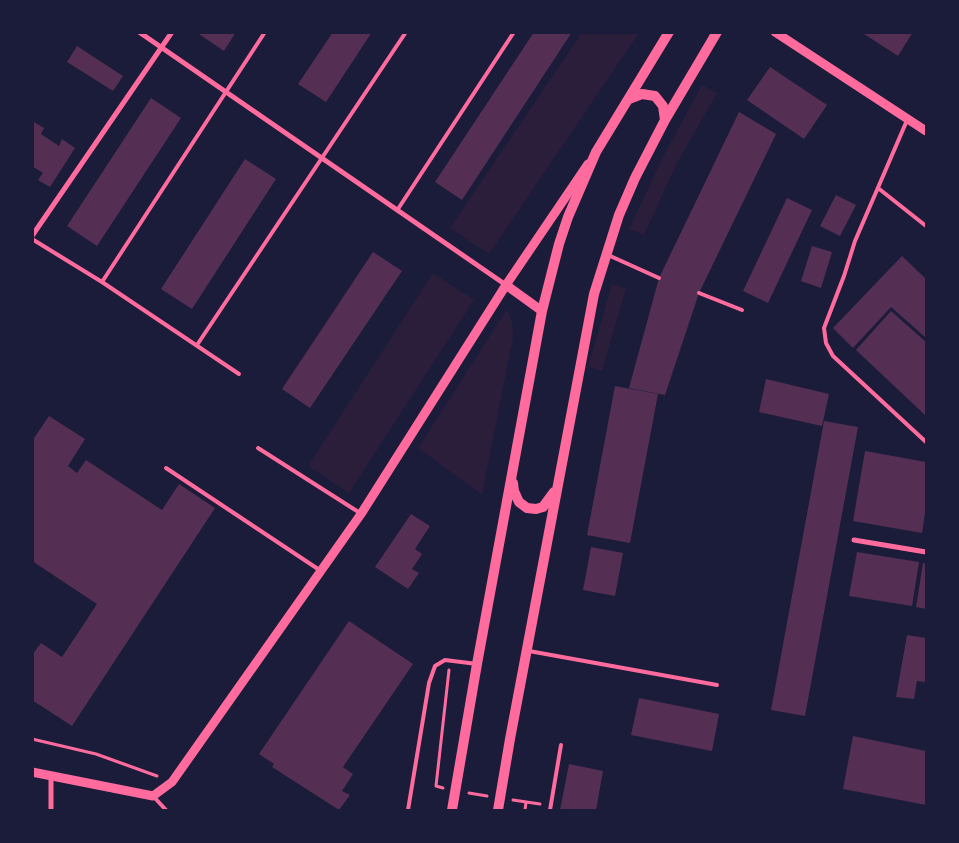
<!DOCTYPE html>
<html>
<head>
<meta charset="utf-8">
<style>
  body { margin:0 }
  #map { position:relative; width:959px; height:843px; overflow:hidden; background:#1b1b3a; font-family:Roboto,sans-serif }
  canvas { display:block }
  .frame { position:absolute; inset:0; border:34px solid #1b1b3a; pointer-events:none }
</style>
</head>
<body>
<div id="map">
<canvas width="959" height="843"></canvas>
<div class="frame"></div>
</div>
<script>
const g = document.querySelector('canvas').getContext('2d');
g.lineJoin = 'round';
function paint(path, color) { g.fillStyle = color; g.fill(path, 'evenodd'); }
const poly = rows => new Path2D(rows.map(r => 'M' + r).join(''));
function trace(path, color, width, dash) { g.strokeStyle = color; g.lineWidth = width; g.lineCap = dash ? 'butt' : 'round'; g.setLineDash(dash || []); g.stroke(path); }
const green = poly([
  [582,32,639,33,489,254,450,228],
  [702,85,717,93,677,163,644,235,629,229,664,155],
  [433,273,474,300,349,493,308,466],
  [612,284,626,288,602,371,588,367],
  [507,309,512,321,513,337,482,495,418,448]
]);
const building = poly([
  [196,32,236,32,224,51],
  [333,32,372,32,326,102,298,84],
  [534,32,572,32,462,200,435,182],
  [861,32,913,32,898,56],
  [77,46,123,76,113,91,67,62],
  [770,67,827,105,804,139,747,100],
  [151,98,181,118,97,246,67,226],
  [739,112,776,134,699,293,665,395,629,388,659,278],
  [32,121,44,128,41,134,59,146,62,139,75,148,50,187,38,180,43,173,32,166],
  [245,159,276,179,192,309,161,289],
  [836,195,856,205,840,236,820,226],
  [787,198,812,210,768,303,743,291],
  [812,246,832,252,821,288,801,281],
  [373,252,402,271,310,408,282,389],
  [902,256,926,279,926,338,891,307,853,348,833,328],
  [891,311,926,342,926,416,856,350],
  [766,379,829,394,822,426,759,412],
  [615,386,658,394,630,543,587,535],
  [49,416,85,439,68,466,77,473,86,460,162,510,179,484,215,508,72,726,32,700,32,655,41,643,62,657,97,604,32,561,32,441],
  [824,421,858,427,805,716,771,710],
  [865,451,926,462,926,506,922,533,853,521],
  [411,514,430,526,415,549,422,554,412,569,419,573,408,589,375,567],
  [591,547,623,553,615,596,583,590],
  [857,552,919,562,912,606,849,596],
  [923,563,926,564,926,609,916,607],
  [349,621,413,664,343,767,353,774,342,791,350,795,339,810,272,767,274,764,259,754],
  [907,635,926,638,926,682,917,681,914,699,896,697],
  [639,698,719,714,712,751,631,735],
  [853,736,926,751,926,805,843,789],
  [569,764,603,771,596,810,560,810]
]);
const path = poly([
  [32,739,96,754,157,776],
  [443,788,436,786,449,670],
  [469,793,487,796],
  [513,800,540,804],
  [525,810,526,802]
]);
const service = poly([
  [908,118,855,241,844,276,824,328,826,343,833,356,926,442],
  [878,188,926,226],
  [398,209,514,32],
  [32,239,102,282,265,32],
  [608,255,659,278],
  [102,282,239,374],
  [699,293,742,310],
  [197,345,406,32],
  [258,448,360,513],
  [166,468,321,571],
  [529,651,717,685],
  [153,796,166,810],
  [408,810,429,683,435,666,445,660,477,664],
  [550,810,561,745]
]);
const minor = poly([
  [139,32,506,285],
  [32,236,172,32],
  [854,540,926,552],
  [51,810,51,776]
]);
const tertiary = poly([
  [775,32,926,131],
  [506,285,542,311],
  [32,772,153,796,172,782,361,514,506,285,588,164]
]);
const secondary = poly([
  [629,99,642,94,655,96,663,106,665,120],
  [513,483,514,491,519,502,527,508,536,509,543,507,554,492],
  [452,810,477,664,542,311,559,244,568,217,596,152,669,32],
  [498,810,510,739,594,294,619,215,635,178,665,120,717,32]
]);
paint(green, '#2a1e3b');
paint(building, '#542f53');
trace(path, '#ff6b9d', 3);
trace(service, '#ff6b9d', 4);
trace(minor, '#ff6b9d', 5);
trace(tertiary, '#ff6b9d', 9);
trace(secondary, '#ff6b9d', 10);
</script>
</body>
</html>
